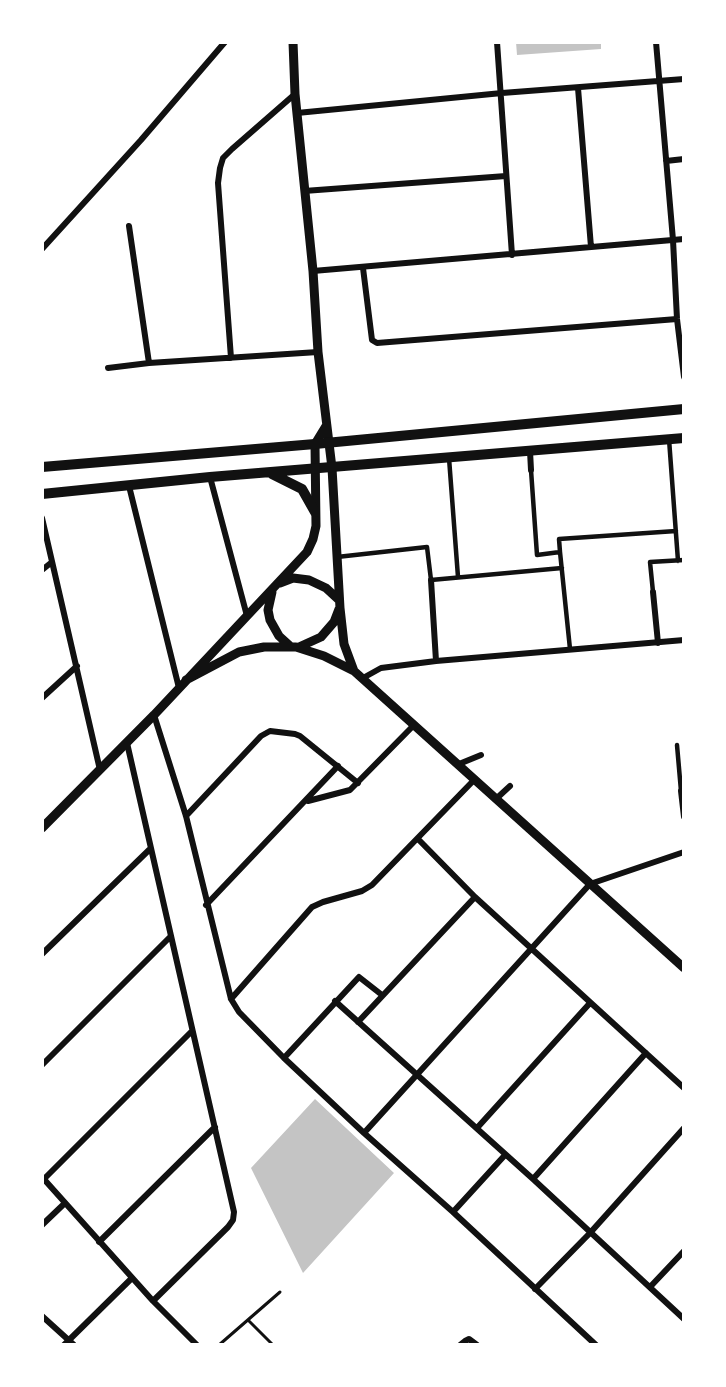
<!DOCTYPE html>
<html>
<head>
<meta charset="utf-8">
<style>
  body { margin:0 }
  #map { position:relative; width:726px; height:1387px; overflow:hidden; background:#fff; font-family:"PT Sans",sans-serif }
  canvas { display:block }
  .frame { position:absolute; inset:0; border:44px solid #fff; pointer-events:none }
</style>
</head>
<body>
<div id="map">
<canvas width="726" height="1387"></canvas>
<div class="frame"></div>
</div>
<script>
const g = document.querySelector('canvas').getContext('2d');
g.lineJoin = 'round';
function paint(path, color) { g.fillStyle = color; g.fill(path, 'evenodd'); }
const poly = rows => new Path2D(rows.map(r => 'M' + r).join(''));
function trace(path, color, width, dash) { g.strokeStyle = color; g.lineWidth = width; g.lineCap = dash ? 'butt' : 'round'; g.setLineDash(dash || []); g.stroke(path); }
const building = poly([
  [516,42,601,42,601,49,517,55],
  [315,1099,394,1173,303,1273,251,1168]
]);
const service = poly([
  [248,1320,273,1345],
  [219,1345,280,1292]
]);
const pedestrian = poly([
  [669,439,678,561],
  [449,458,458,577],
  [531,470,537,555,560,552,570,649],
  [560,552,559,539,676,531],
  [337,557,427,547,431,580,562,568],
  [653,592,650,562,684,560],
  [677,745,681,791]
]);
const minor = poly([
  [497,42,512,255],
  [656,42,673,240,677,319,684,377],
  [578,88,591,247],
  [297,113,502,93,684,79],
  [666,161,684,159],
  [304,191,506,176],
  [129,226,149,363],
  [42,249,141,140,225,42],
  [363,268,372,340,377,343,677,319],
  [313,271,684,239],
  [231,358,218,183,220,168,223,158,232,149,295,94],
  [108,368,149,363,318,352],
  [530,451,531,470],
  [210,477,247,616],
  [129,486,179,688],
  [42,518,100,770],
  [42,570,52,562],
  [431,580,436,661],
  [653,592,658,643],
  [363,678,381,668,436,661,684,640],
  [42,698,77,666],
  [154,715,186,816,231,999,239,1012,284,1058,364,1133,453,1212,596,1345],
  [127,743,234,1212,233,1220,228,1227,153,1301],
  [459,764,481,755],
  [681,791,684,817],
  [497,798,510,786],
  [308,801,350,790,414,725],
  [186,816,261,736,270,731,295,734,300,736,358,783],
  [418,839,475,897,684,1088],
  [206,905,338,766],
  [42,954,150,849],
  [231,999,312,907,323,902,362,891,372,885,475,779],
  [335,1001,533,1179,684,1319],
  [358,1022,475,897],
  [284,1058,359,977,382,995],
  [42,1065,170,937],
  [477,1128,590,1003],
  [364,1133,590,884,684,852],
  [42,1177,153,1301,197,1345],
  [44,1179,192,1031],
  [533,1179,646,1053],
  [453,1212,505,1155],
  [42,1225,65,1203],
  [99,1242,215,1127],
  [650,1287,684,1251],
  [535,1289,590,1233,684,1128],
  [42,1316,74,1345],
  [64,1345,132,1278],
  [460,1345,465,1341,469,1339,477,1345]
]);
const secondary = poly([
  [293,42,295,94,313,271,318,352,332,468,340,608,344,644,354,671],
  [280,583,293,578,309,580,326,588,339,600],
  [272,592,268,610,270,620,279,636,290,646],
  [299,647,321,637,334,622,339,609],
  [186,680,239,652,264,647,296,647,324,656,354,671,684,968],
  [42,828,154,715,307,552,313,539,316,526,315,444,326,426]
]);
const primary = poly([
  [42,467,315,444,684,409],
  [272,474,302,489,315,512],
  [42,494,210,477,684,438]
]);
paint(building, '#c4c4c4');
trace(service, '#111', 3);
trace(pedestrian, '#111', 4.5);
trace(minor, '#111', 6);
trace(secondary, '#111', 9);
trace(primary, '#111', 10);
</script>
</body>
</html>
